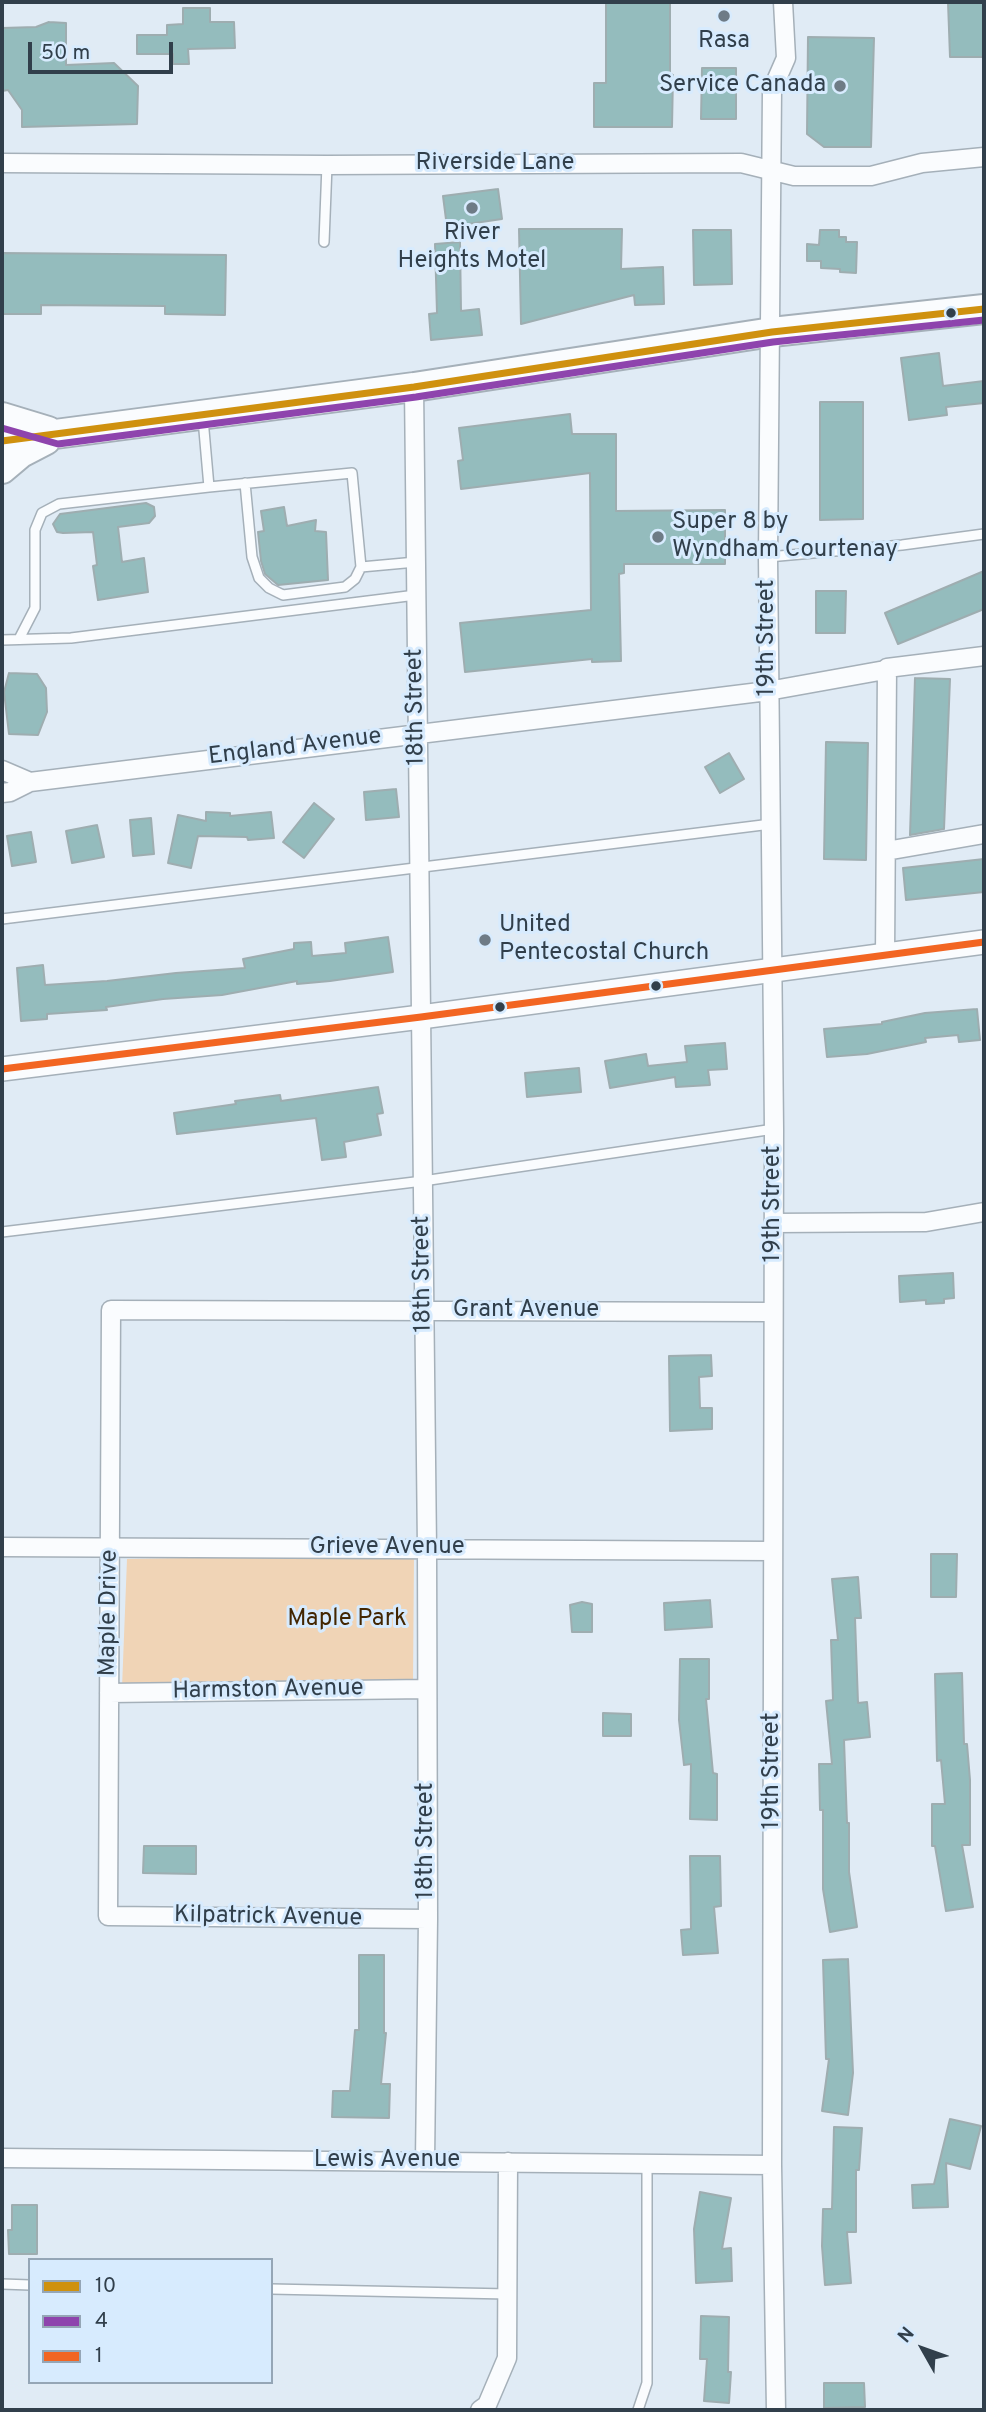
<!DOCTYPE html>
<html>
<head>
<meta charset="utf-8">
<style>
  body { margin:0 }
  #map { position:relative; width:986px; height:2412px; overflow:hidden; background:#e0ebf5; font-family:Overpass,sans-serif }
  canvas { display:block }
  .frame { position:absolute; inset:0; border:4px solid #313f4b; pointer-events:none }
  .legend { position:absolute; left:28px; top:2258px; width:245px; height:126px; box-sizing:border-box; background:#d7ebfe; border:2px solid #95a6b6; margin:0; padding:9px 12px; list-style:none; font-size:21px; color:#313f4b }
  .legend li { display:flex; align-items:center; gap:14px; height:35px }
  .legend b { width:35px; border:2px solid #95a6b6 }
  .north { position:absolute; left:888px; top:2314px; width:70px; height:70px; -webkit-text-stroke:5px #d7ebfe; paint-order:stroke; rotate:310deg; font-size:19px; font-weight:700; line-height:28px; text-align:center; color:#313f4b }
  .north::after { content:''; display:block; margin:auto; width:24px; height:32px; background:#313f4b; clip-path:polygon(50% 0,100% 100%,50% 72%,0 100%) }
  .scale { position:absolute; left:28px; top:42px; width:145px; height:32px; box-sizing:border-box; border:4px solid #313f4b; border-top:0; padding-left:9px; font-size:21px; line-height:24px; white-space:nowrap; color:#313f4b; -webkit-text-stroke:5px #d7ebfe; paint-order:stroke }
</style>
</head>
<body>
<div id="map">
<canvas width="986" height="2412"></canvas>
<div class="frame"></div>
<ul class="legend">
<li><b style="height:9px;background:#cf910f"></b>10</li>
<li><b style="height:9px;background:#8e44ad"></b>4</li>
<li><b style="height:9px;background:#f26522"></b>1</li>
</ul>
<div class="north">N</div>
<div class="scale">50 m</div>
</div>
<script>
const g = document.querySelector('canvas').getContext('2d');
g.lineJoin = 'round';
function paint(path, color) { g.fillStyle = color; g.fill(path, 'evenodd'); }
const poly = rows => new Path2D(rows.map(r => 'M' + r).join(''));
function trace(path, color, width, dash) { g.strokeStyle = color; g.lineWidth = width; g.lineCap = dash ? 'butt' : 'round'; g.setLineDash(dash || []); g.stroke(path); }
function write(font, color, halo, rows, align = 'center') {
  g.font = font + ' Overpass,sans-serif'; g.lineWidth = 6; g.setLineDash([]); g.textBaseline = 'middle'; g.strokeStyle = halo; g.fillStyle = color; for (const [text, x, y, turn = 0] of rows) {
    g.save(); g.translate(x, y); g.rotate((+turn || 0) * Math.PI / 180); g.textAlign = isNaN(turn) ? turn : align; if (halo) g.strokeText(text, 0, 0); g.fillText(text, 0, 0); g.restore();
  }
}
const green = poly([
  [414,1554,413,1683,122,1688,127,1559]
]);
const building = poly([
  [606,2,670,2,670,74,673,75,672,127,594,127,594,83,606,83,606,2],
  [948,2,984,2,984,57,950,57,948,2],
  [183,8,210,8,210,22,234,22,235,48,188,49,189,64,173,64,173,54,137,54,137,35,167,35,167,25,183,24,183,8],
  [49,22,66,23,66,65,114,63,138,86,137,124,22,127,22,110,8,90,2,91,2,28,36,27,49,22],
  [808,37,874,38,871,147,824,147,807,134,808,37],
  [702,68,736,68,736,119,701,119,702,68],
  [498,189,502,219,447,227,443,196,498,189],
  [519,229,622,229,621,269,663,267,664,304,635,305,634,295,521,324,519,229],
  [693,230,731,230,732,284,694,285,693,230],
  [820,230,839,230,839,237,846,237,846,242,857,242,856,273,840,272,840,269,821,268,821,261,807,261,807,244,819,245,820,230],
  [460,242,461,311,479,309,482,335,431,340,429,314,437,313,435,244,460,242],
  [2,253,226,255,225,315,165,314,165,306,41,305,41,314,2,314,2,253],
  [939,353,943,386,984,381,984,403,946,407,947,415,909,420,901,358,939,353],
  [820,402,863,402,863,519,820,520,820,402],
  [570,414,572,434,616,434,616,511,725,510,725,564,624,564,624,573,619,574,621,661,592,662,592,659,465,672,460,623,591,610,590,473,461,489,458,461,463,460,459,428,570,414],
  [146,503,154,507,155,516,149,523,118,527,122,562,144,558,148,592,98,600,93,566,97,565,93,532,63,533,57,532,53,524,60,514,146,503],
  [284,507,287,526,316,520,315,531,326,532,328,580,278,585,265,574,261,561,258,532,264,531,261,511,284,507],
  [984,571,984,609,898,644,885,613,984,571],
  [816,591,846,591,845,633,816,633,816,591],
  [9,673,37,674,46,688,47,712,38,735,9,734,4,692,9,673],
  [915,678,950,679,944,829,910,835,915,678],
  [826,742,868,743,866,860,824,859,826,742],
  [729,753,744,779,720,793,705,767,729,753],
  [396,789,399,817,366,820,364,792,396,789],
  [314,803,334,819,304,858,283,842,314,803],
  [206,812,230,813,230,816,271,812,274,838,248,840,247,837,198,836,191,868,168,863,178,815,206,821,206,812],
  [151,818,154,854,133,856,130,820,151,818],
  [97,825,104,857,72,863,66,831,97,825],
  [31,832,36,862,12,866,7,836,31,832],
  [984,859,984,892,906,900,903,868,984,859],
  [388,937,393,972,330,981,297,984,297,981,222,995,163,999,106,1007,107,1010,47,1014,47,1019,21,1021,17,968,43,965,45,985,107,981,176,973,245,968,243,959,294,949,294,943,311,942,312,956,346,953,345,943,388,937],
  [977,1009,980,1040,959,1042,958,1035,925,1038,926,1042,867,1054,827,1057,824,1029,882,1024,882,1022,925,1013,977,1009],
  [725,1043,727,1069,708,1070,710,1085,676,1087,675,1077,610,1088,605,1061,646,1054,648,1066,687,1062,685,1046,725,1043],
  [579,1068,581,1092,527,1097,525,1073,579,1068],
  [378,1087,383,1113,377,1114,381,1135,344,1142,346,1157,322,1160,316,1118,177,1134,174,1113,236,1104,235,1101,280,1095,281,1101,378,1087],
  [953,1273,954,1298,944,1299,944,1303,926,1304,926,1300,900,1302,899,1276,953,1273],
  [711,1355,712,1376,699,1377,700,1408,712,1408,712,1429,670,1431,669,1356,711,1355],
  [931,1554,957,1554,956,1597,931,1597,931,1554],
  [858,1577,861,1618,855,1618,858,1703,867,1702,870,1737,844,1740,847,1823,849,1823,849,1872,857,1927,830,1932,823,1889,823,1810,820,1810,819,1764,832,1764,826,1701,833,1700,831,1640,838,1640,832,1579,858,1577],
  [710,1600,712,1627,665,1630,664,1603,710,1600],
  [582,1602,592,1604,592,1632,572,1632,570,1605,582,1602],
  [680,1659,709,1659,709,1699,706,1699,713,1773,717,1774,717,1820,690,1819,691,1764,684,1765,679,1720,680,1659],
  [962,1673,964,1744,967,1744,970,1780,970,1845,962,1845,973,1907,946,1911,935,1846,932,1846,932,1804,945,1804,941,1760,937,1761,935,1674,962,1673],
  [603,1713,631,1714,631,1736,603,1736,603,1713],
  [144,1846,196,1846,196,1874,143,1873,144,1846],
  [690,1856,720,1856,721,1906,714,1907,718,1953,683,1955,681,1930,691,1929,690,1856],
  [359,1955,384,1955,384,2033,386,2033,381,2084,390,2084,389,2118,332,2117,333,2091,350,2091,355,2030,359,2030,359,1955],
  [848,1959,853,2073,848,2115,822,2111,829,2059,826,2059,823,1960,848,1959],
  [950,2119,981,2126,970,2169,946,2163,948,2207,913,2208,912,2185,934,2184,950,2119],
  [834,2127,862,2128,859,2170,856,2170,856,2232,847,2232,851,2283,825,2285,822,2246,823,2209,832,2209,834,2127],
  [700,2192,731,2198,722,2249,731,2248,732,2281,696,2283,694,2229,700,2192],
  [12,2205,37,2205,37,2254,9,2254,8,2230,12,2230,12,2205],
  [701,2316,729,2317,728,2372,731,2372,729,2403,704,2401,707,2359,700,2359,701,2316],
  [824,2383,864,2383,865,2407,824,2408,824,2383]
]);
const service = poly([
  [324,242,327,165],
  [203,419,209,487,352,473,361,567,416,562],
  [245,483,252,557,259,578,269,588,283,595,345,587,355,579,361,567],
  [768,557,902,545,984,534],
  [19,639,35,608,35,530,42,513,59,504,209,487],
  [2,640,71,638,416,595],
  [2,919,771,824],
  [2,1232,423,1181,774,1129],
  [2,2284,30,2285],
  [271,2289,508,2294],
  [638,2410,647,2383,647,2164]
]);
const minor = poly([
  [2,163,327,165,741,163,794,176,871,176,922,163,984,157],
  [414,387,427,1548,428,1919,425,2161],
  [2,770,30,782],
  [2,793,10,792,30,782,768,691,885,670,887,668,984,656],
  [886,851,984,834],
  [885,955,887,668],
  [774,1223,926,1222,984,1212],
  [2,1547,772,1551],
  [109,1693,426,1689],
  [428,1919,108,1916,111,1310,773,1312],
  [2,2158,772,2165],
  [480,2410,487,2405,507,2358,508,2162],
  [776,2410,772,2165,774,1129,768,557,772,90,786,58,783,2]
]);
const tertiary = poly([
  [2,1069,421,1017,984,942]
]);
const primary = poly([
  [2,417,48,431],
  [2,441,414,387,772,332,984,309],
  [2,469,21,453,46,440]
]);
const bus1 = poly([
  [2,441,414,387,772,332,984,309]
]);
const bus2 = poly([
  [2,428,58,444,416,397,773,342,984,320]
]);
const bus3 = poly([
  [2,1069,421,1017,984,942]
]);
const markers = [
  [724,16,7,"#6e7b86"],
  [840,86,7,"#6e7b86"],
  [472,208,7,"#6e7b86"],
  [951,313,6,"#313f4b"],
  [658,537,7,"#6e7b86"],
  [485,940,7,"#6e7b86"],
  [656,986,6,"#313f4b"],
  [500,1007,6,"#313f4b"]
];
const poiNames = [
  ["Rasa",724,42],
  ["Service Canada",826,86,"right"],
  ["River",472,234],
  ["Heights Motel",472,262],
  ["Super 8 by",672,523,"left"],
  ["Wyndham Courtenay",672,551,"left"],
  ["United",499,926,"left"],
  ["Pentecostal Church",499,954,"left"]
];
const streetNames = [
  ["Riverside Lane",495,164],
  ["19th Street",768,638,-90],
  ["18th Street",417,707,-91],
  ["England Avenue",295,748,-7],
  ["19th Street",774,1204,-90],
  ["18th Street",424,1274,-91],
  ["Grant Avenue",526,1311],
  ["Grieve Avenue",387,1548],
  ["Maple Drive",110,1613,-89],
  ["Harmston Avenue",268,1691,-1],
  ["19th Street",773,1771,-90],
  ["18th Street",427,1841,-90],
  ["Kilpatrick Avenue",268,1918,1],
  ["Lewis Avenue",387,2161]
];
const parkNames = [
  ["Maple Park",347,1620]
];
paint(green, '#f0d4b6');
paint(building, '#94bcbd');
trace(building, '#9eadb0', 2);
trace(service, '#a5b0b9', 12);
trace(minor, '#a5b0b9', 21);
trace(tertiary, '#a5b0b9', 26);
trace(primary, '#a5b0b9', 32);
trace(service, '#fafcfe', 9);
trace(minor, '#fafcfe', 18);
trace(tertiary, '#fafcfe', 23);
trace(primary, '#fafcfe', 28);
trace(bus1, '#cf910f', 7);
trace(bus2, '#8e44ad', 7);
trace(bus3, '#f26522', 7);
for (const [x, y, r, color] of markers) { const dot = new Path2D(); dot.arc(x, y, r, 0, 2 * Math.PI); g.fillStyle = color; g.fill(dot); trace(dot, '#d7ebfe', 2.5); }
write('24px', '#313f4b', '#d7ebfe', poiNames);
write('24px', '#313f4b', '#d7ebfe', streetNames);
write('24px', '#432601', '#d7ebfe', parkNames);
</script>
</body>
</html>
